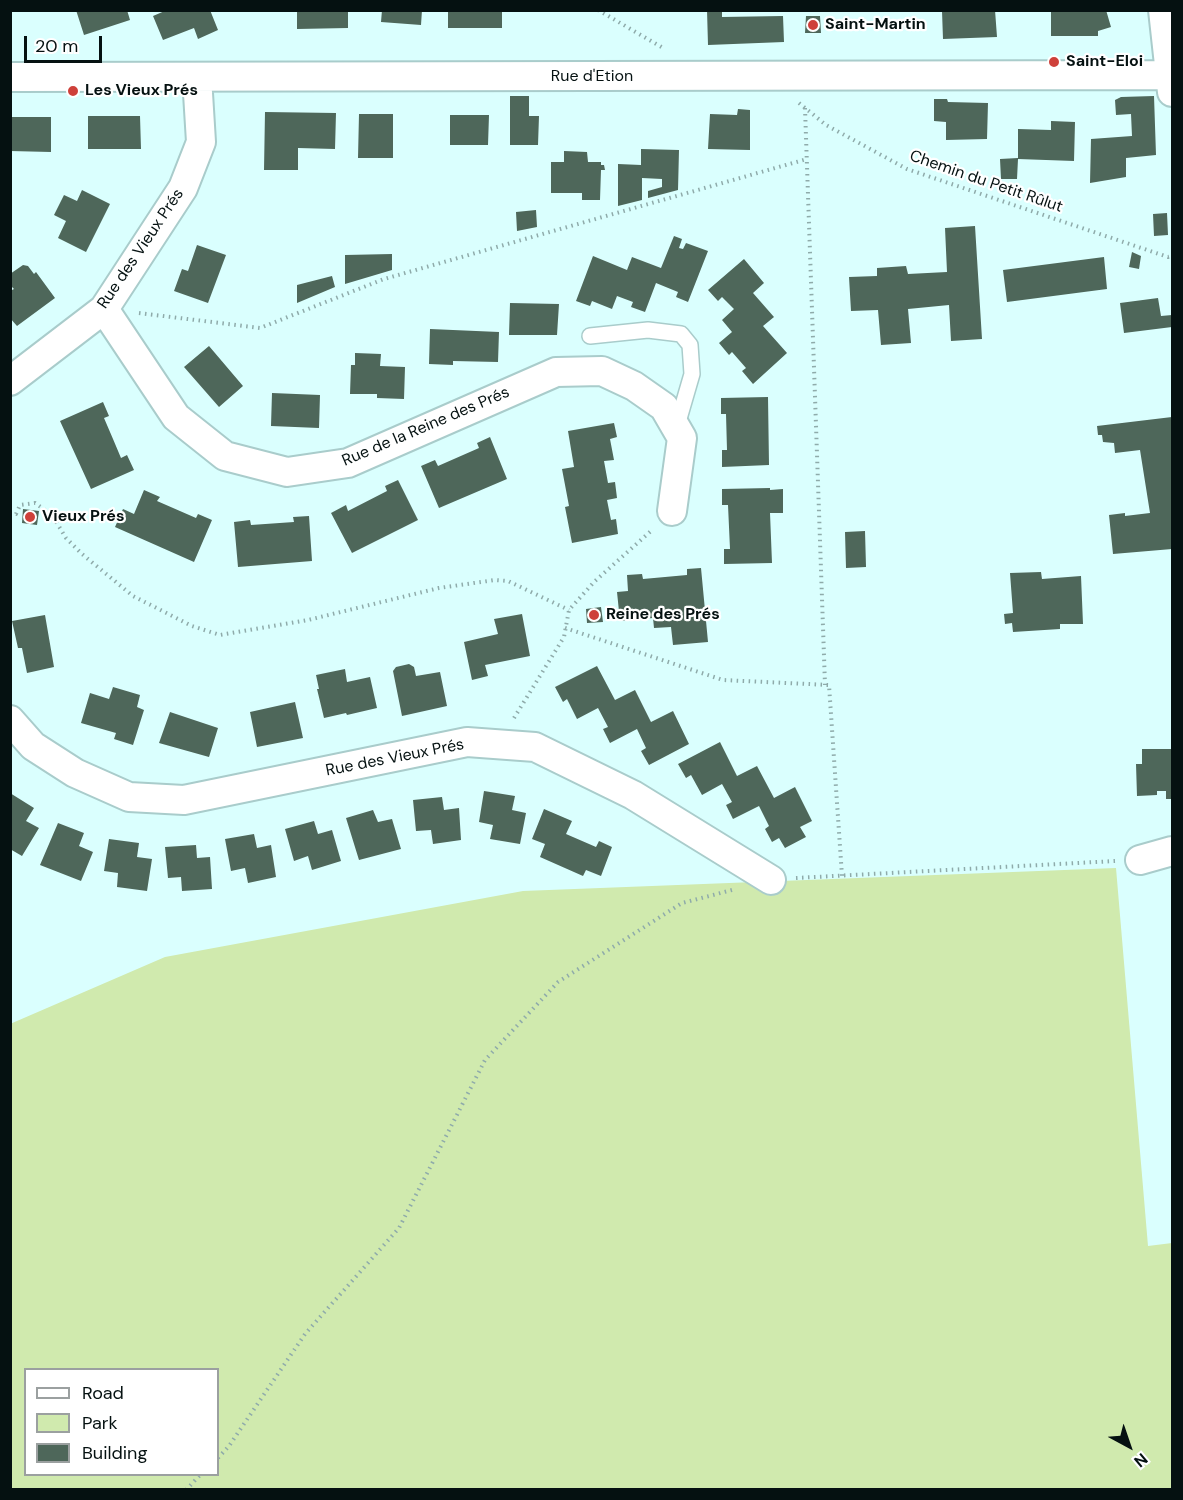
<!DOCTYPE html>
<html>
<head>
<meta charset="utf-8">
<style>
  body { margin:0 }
  #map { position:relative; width:1183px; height:1500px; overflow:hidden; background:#dafffe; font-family:"DM Sans",sans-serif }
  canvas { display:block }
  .frame { position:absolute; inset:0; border:12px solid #051111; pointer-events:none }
  .legend { position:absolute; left:24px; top:1368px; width:195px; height:108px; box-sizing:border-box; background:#fff; border:2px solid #9ba0a0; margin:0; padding:8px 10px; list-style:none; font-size:18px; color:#051111 }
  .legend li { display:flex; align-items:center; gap:12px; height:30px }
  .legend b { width:30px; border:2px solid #9ba0a0 }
  .north { position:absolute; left:1099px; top:1416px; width:60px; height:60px; -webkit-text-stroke:4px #fff; paint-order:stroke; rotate:140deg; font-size:16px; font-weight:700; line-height:24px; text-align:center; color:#051111 }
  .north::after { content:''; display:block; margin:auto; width:21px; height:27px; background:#051111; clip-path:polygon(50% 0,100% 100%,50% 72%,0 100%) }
  .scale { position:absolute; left:24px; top:36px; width:78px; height:27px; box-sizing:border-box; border:3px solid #051111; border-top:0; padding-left:8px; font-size:18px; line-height:21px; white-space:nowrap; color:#051111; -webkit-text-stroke:4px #fff; paint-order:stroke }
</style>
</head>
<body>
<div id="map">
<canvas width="1183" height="1500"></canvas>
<div class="frame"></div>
<ul class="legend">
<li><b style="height:8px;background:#fff"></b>Road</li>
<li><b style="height:16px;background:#d0eaae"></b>Park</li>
<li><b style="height:16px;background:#4e675a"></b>Building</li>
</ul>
<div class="north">N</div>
<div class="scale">20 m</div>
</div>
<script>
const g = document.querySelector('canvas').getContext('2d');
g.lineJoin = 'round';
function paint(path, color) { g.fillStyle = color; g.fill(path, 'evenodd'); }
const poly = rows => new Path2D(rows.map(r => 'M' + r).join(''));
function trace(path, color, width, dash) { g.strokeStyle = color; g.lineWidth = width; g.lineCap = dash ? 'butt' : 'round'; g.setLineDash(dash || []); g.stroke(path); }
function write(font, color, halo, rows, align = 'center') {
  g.font = font + ' "DM Sans",sans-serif'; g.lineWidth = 4.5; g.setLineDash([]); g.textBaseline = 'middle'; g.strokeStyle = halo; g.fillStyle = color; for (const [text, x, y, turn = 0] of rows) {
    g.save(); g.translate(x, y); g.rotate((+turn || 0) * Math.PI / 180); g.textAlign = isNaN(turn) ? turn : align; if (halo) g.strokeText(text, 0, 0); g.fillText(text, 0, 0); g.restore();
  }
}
const green = poly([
  [1116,868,1148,1246,1172,1243,1172,1489,11,1489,10,1024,165,957,523,891],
  [26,1370,218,1370,218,1474,26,1474]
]);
const building = poly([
  [76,10,127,10,130,20,84,35],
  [167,10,210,10,218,30,198,39,194,28,163,40,153,16],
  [297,10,348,10,348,28,297,29],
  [382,10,422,10,421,25,381,22],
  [448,10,502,10,502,28,448,28],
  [707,10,722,10,722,17,783,16,784,42,708,45],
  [954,10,995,10,997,37,943,39,942,11],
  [1051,10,1106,10,1111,27,1098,31,1098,36,1051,36],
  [806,16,820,16,821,33,805,33],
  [510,96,529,96,529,116,539,116,538,145,510,145],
  [1154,96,1156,155,1126,158,1126,177,1090,183,1091,139,1132,136,1131,114,1116,115,1115,100,1121,97],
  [934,99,947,99,948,102,988,103,987,139,946,140,946,122,934,121],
  [738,109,750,110,750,150,708,149,710,114,737,115],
  [265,112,336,113,335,149,298,148,298,170,264,170],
  [359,114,393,114,393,158,358,158],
  [450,115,489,115,488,145,450,145],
  [88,116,140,116,141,149,88,149],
  [10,117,51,117,51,152,10,151],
  [1051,121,1075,122,1074,161,1018,159,1017,179,1001,179,1000,159,1018,158,1018,129,1051,130],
  [641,149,679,150,678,190,648,198,648,191,662,187,662,179,642,178,642,200,618,206,618,164,641,165],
  [564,151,587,152,588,162,601,162,601,165,604,165,605,170,601,170,600,200,582,200,582,193,551,193,551,162,564,162],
  [82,190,110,204,86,252,58,238,66,221,54,215,64,195,77,201],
  [536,210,537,227,517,231,516,212],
  [1167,213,1168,235,1154,236,1153,214],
  [975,226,982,339,951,341,949,305,908,309,911,343,881,345,878,310,851,311,849,277,877,276,877,268,906,266,908,274,947,272,945,228],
  [674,236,682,239,679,248,683,249,686,243,708,251,688,302,676,297,678,292,656,283,645,312,631,307,633,302,617,296,612,309,592,301,590,306,576,301,593,256,627,270,632,257,661,268],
  [197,245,226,255,208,303,174,291,182,269,188,271],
  [1132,252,1141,256,1139,269,1129,267],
  [392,254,392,270,345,284,345,255],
  [1104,257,1107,289,1007,302,1003,270],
  [744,259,764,283,753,293,774,317,763,326,787,353,753,384,742,371,746,368,732,352,729,355,719,343,732,332,722,320,734,309,722,297,718,301,708,290],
  [23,265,28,266,34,274,36,272,55,298,17,326,10,318,10,291,14,289,10,285,10,274],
  [332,276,335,287,297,303,297,285],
  [1158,298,1161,316,1172,315,1172,327,1124,333,1120,303],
  [510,303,559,304,557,335,509,335],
  [430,329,499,332,498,362,453,361,453,365,429,364],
  [209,346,243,386,219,407,184,367],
  [355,353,381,354,380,366,405,367,404,399,377,398,377,394,350,394,351,365,355,365],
  [272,393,320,395,319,428,271,426],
  [768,397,769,465,722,467,722,450,727,450,726,414,721,414,721,398],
  [103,402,109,416,104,418,113,439,121,458,127,455,134,470,91,489,60,421],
  [1172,417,1172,549,1113,554,1109,515,1125,513,1125,516,1150,513,1140,450,1115,453,1114,443,1103,442,1102,435,1098,435,1097,426],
  [614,423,617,437,610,439,614,460,604,461,608,483,615,482,617,498,607,500,611,520,616,519,618,534,572,543,565,507,569,506,562,469,574,467,568,431],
  [490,437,507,479,439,508,421,466,435,460,438,466,479,448,477,443],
  [398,480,418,520,352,553,331,513,346,505,348,511,387,491,385,486],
  [770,488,770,490,783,489,783,513,770,513,772,563,724,564,724,549,730,549,728,505,722,505,722,489],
  [144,490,160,497,157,501,196,518,198,514,212,520,194,562,115,527,123,509,134,514],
  [23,509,39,511,37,525,22,523],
  [309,516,312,561,238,567,234,522,250,520,251,525,294,522,293,517],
  [865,531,866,567,846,568,845,532],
  [701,568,708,642,673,645,671,627,654,628,653,618,620,621,617,592,628,591,627,575,642,574,643,579,687,575,687,569],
  [1041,572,1042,579,1081,576,1083,624,1060,624,1060,629,1013,632,1012,623,1005,624,1004,614,1013,613,1010,573],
  [601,607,603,622,587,623,586,609],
  [522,614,530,656,485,665,488,676,472,680,464,642,498,634,494,619],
  [45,615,54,667,27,673,22,648,18,648,12,621],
  [409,664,414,667,416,676,440,672,447,706,402,716,393,671,396,667],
  [597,666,615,700,635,690,651,722,673,711,689,744,649,765,641,751,646,748,637,729,610,743,603,729,608,727,598,708,577,719,567,699,563,702,555,687],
  [345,669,347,682,370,677,377,708,347,715,346,713,324,718,317,689,319,689,316,675],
  [113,687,140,695,137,707,144,710,133,745,114,739,116,733,81,723,90,693,109,699],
  [295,702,303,738,257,747,250,712],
  [170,712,218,728,209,757,159,743],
  [720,742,737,776,757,766,774,798,795,787,812,821,800,827,806,837,785,848,779,838,772,842,765,829,769,826,759,806,733,819,726,805,732,802,722,784,702,795,691,775,686,778,678,764],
  [1142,749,1172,749,1172,799,1166,799,1166,791,1157,791,1157,795,1137,796,1136,764,1142,764],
  [484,791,515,796,512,810,526,813,520,844,490,839,493,825,479,822],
  [10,793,34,808,26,821,39,828,22,856,10,849],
  [442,797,444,810,459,808,461,840,433,844,431,830,416,831,413,800],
  [544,809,572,821,566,834,596,847,599,841,612,847,601,876,586,870,583,876,540,857,545,844,532,839],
  [373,810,378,822,392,819,401,849,359,860,346,818],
  [314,821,318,834,332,830,341,861,312,870,308,856,294,861,285,829],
  [58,823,84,833,79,846,93,852,81,881,40,865],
  [254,834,257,848,271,845,276,877,248,883,245,868,231,871,225,839],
  [109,839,139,843,137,857,152,859,147,891,117,887,118,873,104,871],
  [196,845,197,858,210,857,212,889,182,891,181,877,168,878,165,847]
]);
const path = poly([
  [598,10,663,48],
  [799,103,826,125,907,169,1168,257,1172,256],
  [805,108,825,685],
  [139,313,260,328,384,279,807,159],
  [10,513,16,514,20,505,35,503,52,515,66,538,82,554,133,596,192,626,220,635,308,620,439,588,495,580,508,581,569,610],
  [565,628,723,680,829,685,842,876],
  [514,718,564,637,569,610,594,582,652,530],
  [796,878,1115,861],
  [218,1458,229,1446,305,1334,399,1228,485,1060,558,982,682,903,736,889],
  [186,1490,201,1474]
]);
const service = poly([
  [590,336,648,330,681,334,690,345,692,374,676,429]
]);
const minor = poly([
  [1163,10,1172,92],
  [10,77,1172,75],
  [104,309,176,417,225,456,287,472,348,463,556,372,602,371,634,386,664,407,682,438,672,511],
  [10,381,104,309,183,188,201,142,197,77],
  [10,720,33,746,75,773,129,797,184,800,467,742,535,747,633,795,771,880],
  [1140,860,1172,851]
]);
const markers = [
  [813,25,6,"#ce403a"],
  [1054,62,6,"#ce403a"],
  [73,91,6,"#ce403a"],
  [30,517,6,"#ce403a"],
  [594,615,6,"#ce403a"]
];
const poiNames = [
  ["Saint-Martin",825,25],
  ["Saint-Eloi",1066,62],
  ["Les Vieux Prés",85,91],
  ["Vieux Prés",42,517],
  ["Reine des Prés",606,615]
];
const streetNames = [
  ["Rue d'Etion",592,77],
  ["Chemin du Petit Rûlut",986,182,19],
  ["Rue des Vieux Prés",141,249,-56],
  ["Rue de la Reine des Prés",426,427,-23],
  ["Rue des Vieux Prés",395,758,-11]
];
paint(green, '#d0eaae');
paint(building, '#4e675a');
trace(service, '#a9cccb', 18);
trace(minor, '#a9cccb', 32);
trace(path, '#8fabaa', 4, [1.5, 4.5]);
trace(service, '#fff', 15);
trace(minor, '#fff', 28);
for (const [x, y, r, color] of markers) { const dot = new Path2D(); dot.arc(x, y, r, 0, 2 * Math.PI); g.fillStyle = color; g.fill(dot); trace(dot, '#fff', 2); }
write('bold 16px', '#051111', '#fff', poiNames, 'left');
write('16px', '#051111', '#fff', streetNames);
</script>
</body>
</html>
